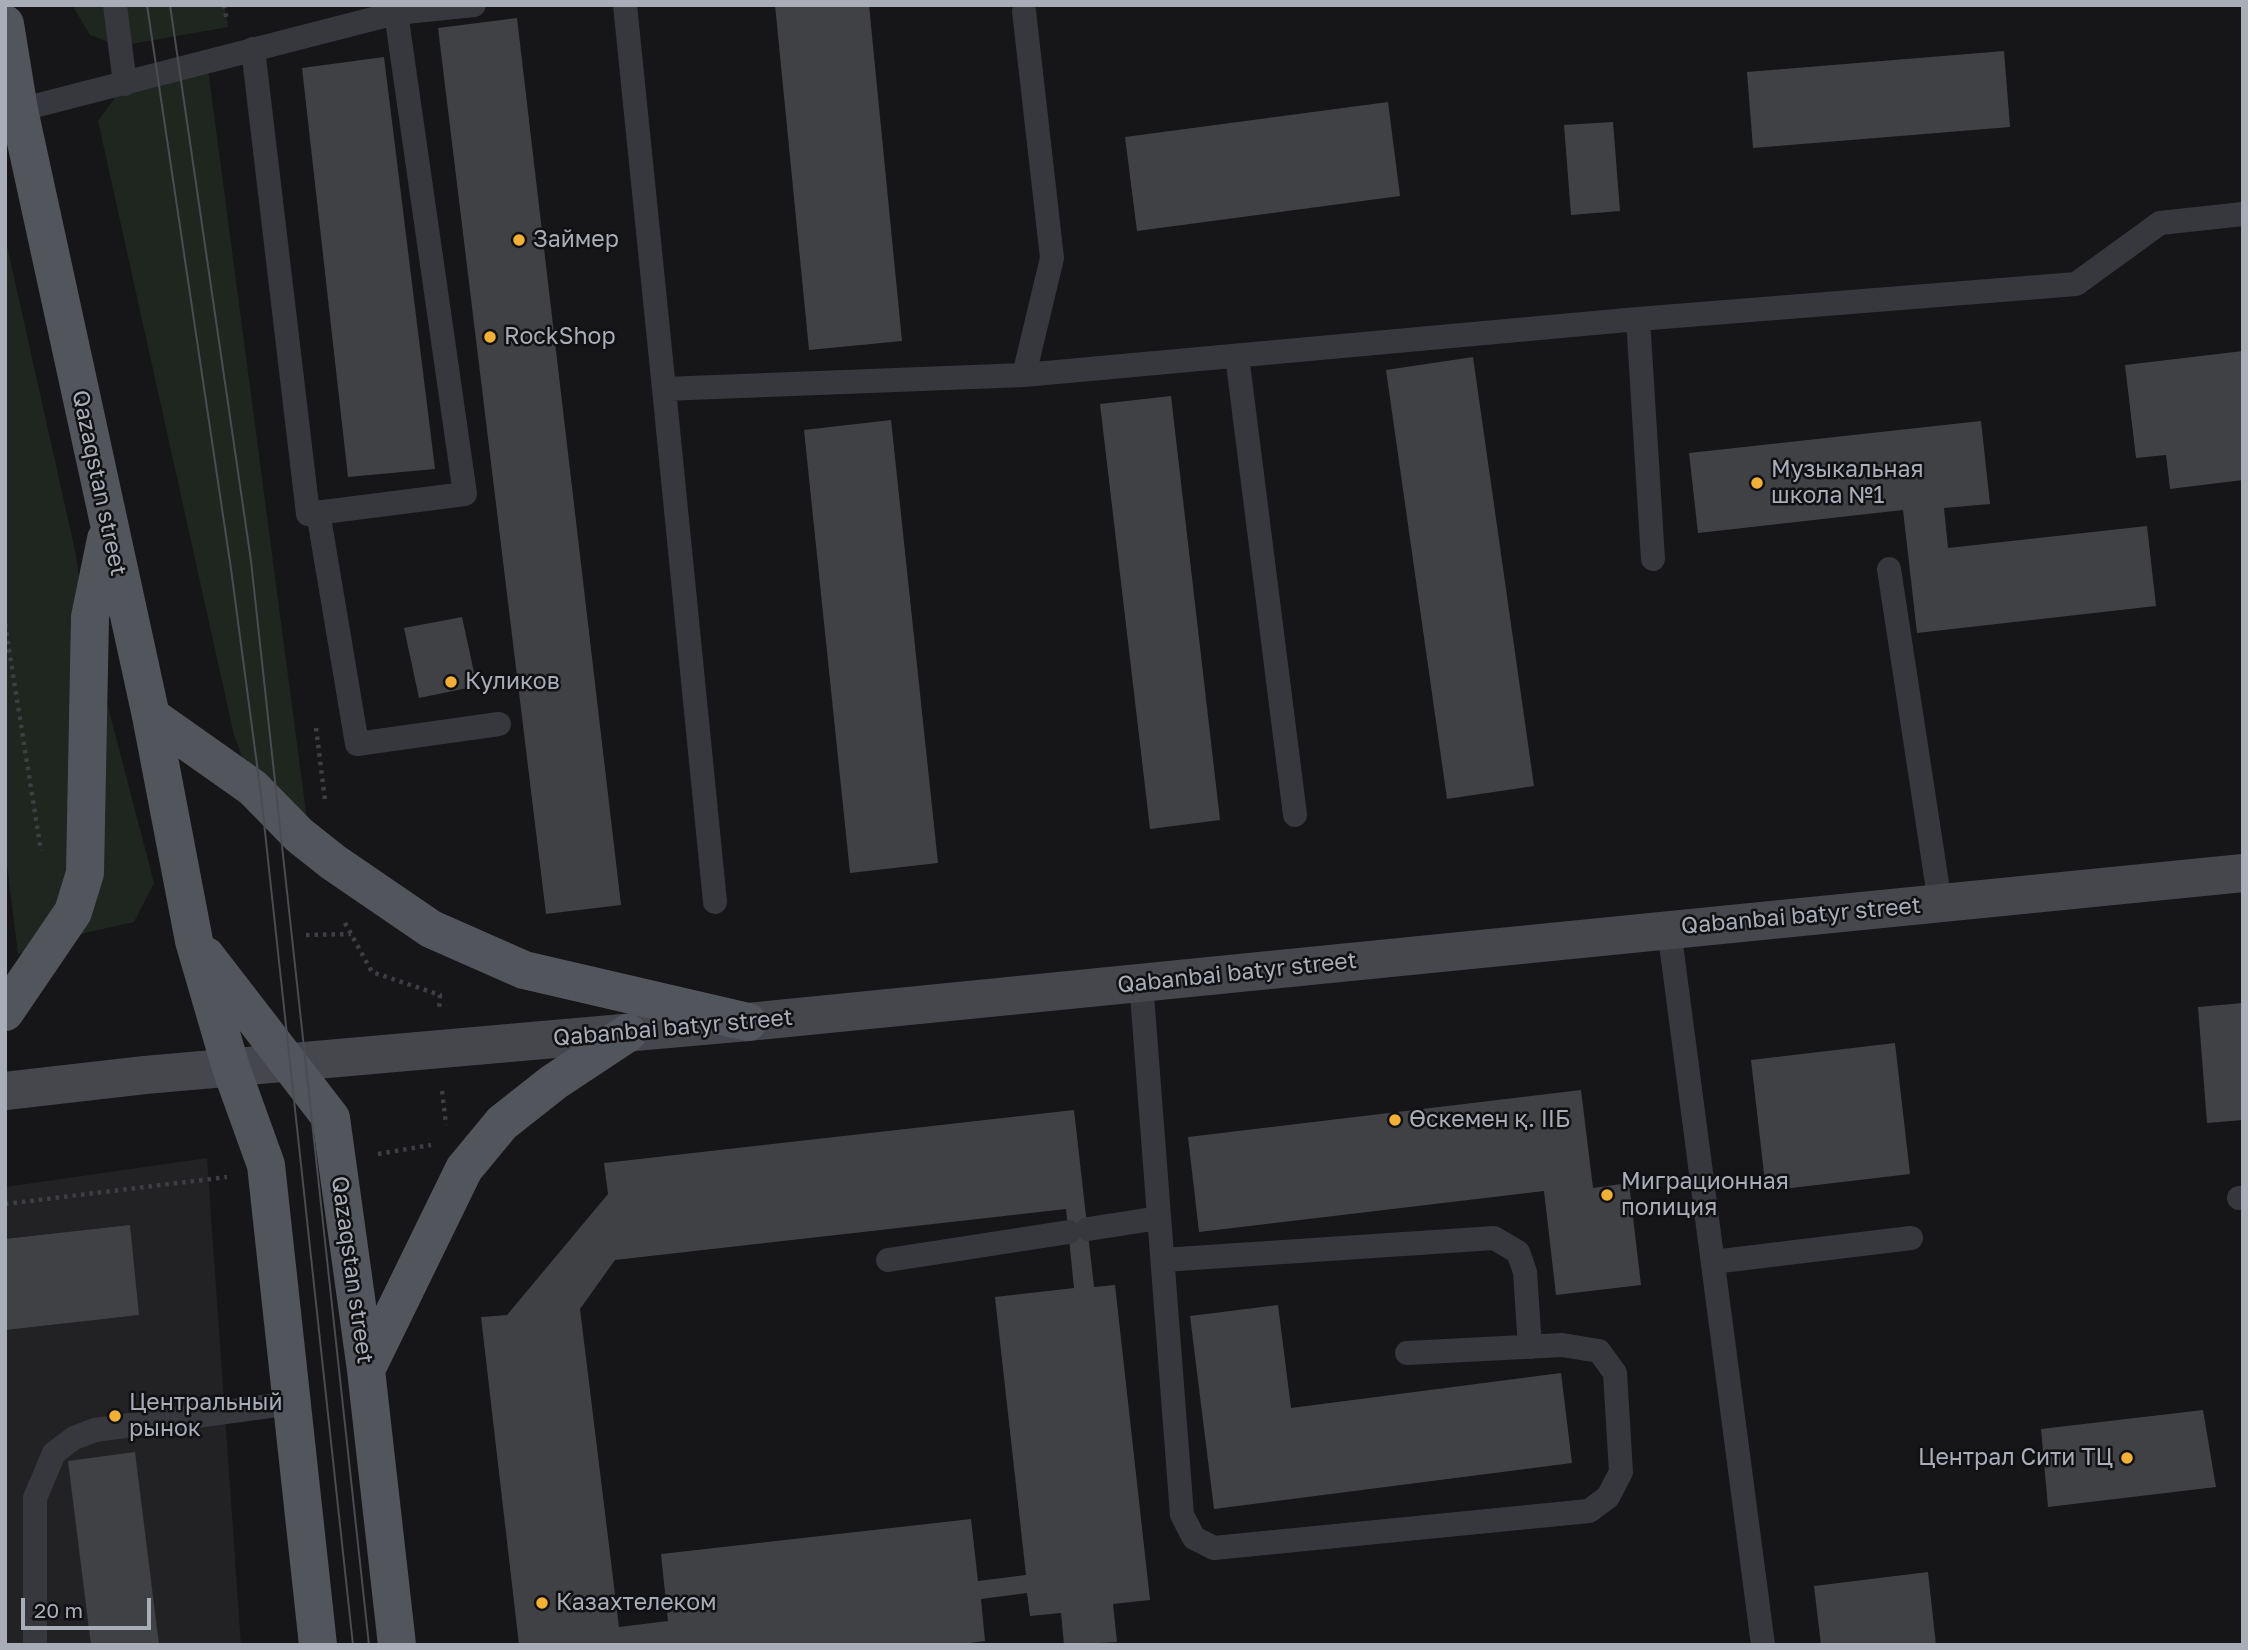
<!DOCTYPE html>
<html>
<head>
<meta charset="utf-8">
<style>
  body { margin:0 }
  #map { position:relative; width:2248px; height:1650px; overflow:hidden; background:#161618; font-family:"Golos Text",sans-serif }
  canvas { display:block }
  .frame { position:absolute; inset:0; border:7px solid #a8adb8; pointer-events:none }
  .scale { position:absolute; left:21px; top:1598px; width:130px; height:32px; box-sizing:border-box; border:4px solid #a8adb8; border-top:0; padding-left:9px; font-size:21px; line-height:24px; white-space:nowrap; color:#a8adb8; -webkit-text-stroke:5px #111113; paint-order:stroke }
</style>
</head>
<body>
<div id="map">
<canvas width="2248" height="1650"></canvas>
<div class="frame"></div>
<div class="scale">20 m</div>
</div>
<script>
const g = document.querySelector('canvas').getContext('2d');
g.lineJoin = 'round';
function paint(path, color) { g.fillStyle = color; g.fill(path, 'evenodd'); }
const poly = rows => new Path2D(rows.map(r => 'M' + r).join(''));
function trace(path, color, width, dash) { g.strokeStyle = color; g.lineWidth = width; g.lineCap = dash ? 'butt' : 'round'; g.setLineDash(dash || []); g.stroke(path); }
function write(font, color, halo, rows, align = 'center') {
  g.font = font + ' "Golos Text",sans-serif'; g.lineWidth = 5; g.setLineDash([]); g.textBaseline = 'middle'; g.strokeStyle = halo; g.fillStyle = color; for (const [text, x, y, turn = 0] of rows) {
    g.save(); g.translate(x, y); g.rotate((+turn || 0) * Math.PI / 180); g.textAlign = isNaN(turn) ? turn : align; if (halo) g.strokeText(text, 0, 0); g.fillText(text, 0, 0); g.restore();
  }
}
const built = poly([
  [207,1158,241,1645,5,1645,5,1187]
]);
const green = poly([
  [72,5,224,5,228,27,120,46,90,35],
  [207,61,309,835,253,788,234,735,98,121,125,84],
  [5,237,76,555,85,619,154,883,134,922,54,940,18,954,5,849]
]);
const building = poly([
  [775,5,869,5,902,341,809,350],
  [517,18,621,905,546,914,438,28],
  [2004,51,2010,127,1753,148,1747,72],
  [384,57,435,469,348,477,302,68],
  [1388,102,1400,196,1137,231,1125,137],
  [1613,122,1620,211,1571,215,1564,125],
  [2243,351,2243,480,2170,489,2166,455,2136,458,2125,365],
  [1473,357,1534,786,1447,799,1386,370],
  [1171,396,1220,820,1150,829,1100,404],
  [891,420,938,863,850,873,804,430],
  [1981,421,1990,504,1944,508,1948,548,2147,526,2156,606,1917,633,1903,510,1698,533,1689,453],
  [462,617,477,686,419,698,404,628],
  [2243,1003,2243,1120,2207,1123,2198,1007],
  [1895,1043,1910,1174,1766,1191,1751,1060],
  [1581,1090,1593,1188,1629,1183,1641,1285,1556,1295,1544,1191,1199,1232,1188,1137],
  [1074,1110,1094,1287,1115,1285,1150,1600,1113,1604,1117,1642,1064,1645,1061,1613,1030,1616,1027,1593,981,1599,985,1641,955,1645,519,1645,481,1317,507,1315,608,1194,604,1163],
  [1066,1209,1074,1288,995,1297,1026,1575,978,1581,971,1519,661,1554,668,1621,619,1627,580,1309,615,1260],
  [130,1225,139,1315,5,1330,5,1239],
  [1278,1305,1291,1408,1561,1373,1572,1463,1214,1509,1190,1316],
  [2203,1410,2216,1487,2048,1507,2041,1429],
  [135,1452,159,1645,91,1645,68,1461],
  [1928,1572,1936,1645,1821,1645,1814,1586]
]);
const path = poly([
  [224,5,227,22],
  [5,624,41,851],
  [316,728,325,800],
  [345,923,372,972,440,995,439,1009],
  [306,935,351,934],
  [442,1091,446,1125],
  [378,1154,431,1145],
  [5,1204,227,1177]
]);
const lane = poly([
  [115,5,125,84],
  [625,5,664,389,1024,375,1638,319],
  [1024,11,1052,258,1024,375],
  [253,49,308,514,465,494,396,13],
  [19,110,396,13,474,5],
  [1237,356,1295,815],
  [664,389,715,902],
  [318,512,357,744,499,724],
  [1653,559,1638,319,2076,284,2160,223,2243,214],
  [1889,569,1940,903],
  [1669,929,1763,1645],
  [1141,982,1182,1515,1194,1538,1214,1548,1589,1511,1608,1497,1621,1472,1615,1373,1599,1351,1562,1345,1407,1353],
  [2239,1198,2243,1198],
  [1088,1229,1159,1218],
  [888,1260,1069,1232],
  [1163,1260,1494,1238,1518,1252,1525,1272,1530,1347],
  [1713,1262,1911,1238],
  [35,1645,35,1498,54,1453,74,1438,95,1430,291,1403]
]);
const secondary = poly([
  [5,1091,145,1075,748,1022,2243,873]
]);
const primary = poly([
  [5,24,19,110,151,716,194,941,231,1068,266,1165,318,1645],
  [151,716,253,788,299,835,333,862,431,929,524,970,748,1022],
  [206,956,331,1118,366,1370,397,1645],
  [5,1012,73,912,85,873,90,617,106,539],
  [366,1370,464,1169,502,1123,554,1082,628,1033]
]);
const tram = poly([
  [147,5,231,569,261,795,353,1645],
  [170,5,251,561,369,1645]
]);
const markers = [
  [519,240,7,"#f2b134"],
  [490,337,7,"#f2b134"],
  [1757,483,7,"#f2b134"],
  [451,682,7,"#f2b134"],
  [1395,1120,7,"#f2b134"],
  [1607,1195,7,"#f2b134"],
  [115,1416,7,"#f2b134"],
  [2127,1458,7,"#f2b134"],
  [542,1603,7,"#f2b134"]
];
const poiNames = [
  ["Займер",533,240],
  ["RockShop",504,337],
  ["Музыкальная",1771,470],
  ["школа №1",1771,496],
  ["Куликов",465,682],
  ["Өскемен қ. ІІБ",1409,1120],
  ["Миграционная",1621,1182],
  ["полиция",1621,1208],
  ["Центральный",129,1403],
  ["рынок",129,1429],
  ["Централ Сити ТЦ",2113,1458,"right"],
  ["Казахтелеком",556,1603]
];
const streetNames = [
  ["Qazaqstan street",99,483,78],
  ["Qabanbai batyr street",1801,916,-5],
  ["Qabanbai batyr street",1237,973,-6],
  ["Qabanbai batyr street",673,1028,-5],
  ["Qazaqstan street",352,1270,82]
];
paint(built, '#222225');
paint(green, '#1e261f');
paint(building, '#404145');
trace(path, '#3d3f44', 4.5, [3.5, 5]);
trace(lane, '#37383d', 24);
trace(secondary, '#45474d', 38);
trace(primary, '#53555c', 38);
trace(tram, '#4a4c52', 2);
for (const [x, y, r, color] of markers) { const dot = new Path2D(); dot.arc(x, y, r, 0, 2 * Math.PI); g.fillStyle = color; g.fill(dot); trace(dot, '#111113', 2.5); }
write('23px', '#a8adb8', '#111113', poiNames, 'left');
write('23px', '#a8adb8', '#111113', streetNames);
</script>
</body>
</html>
